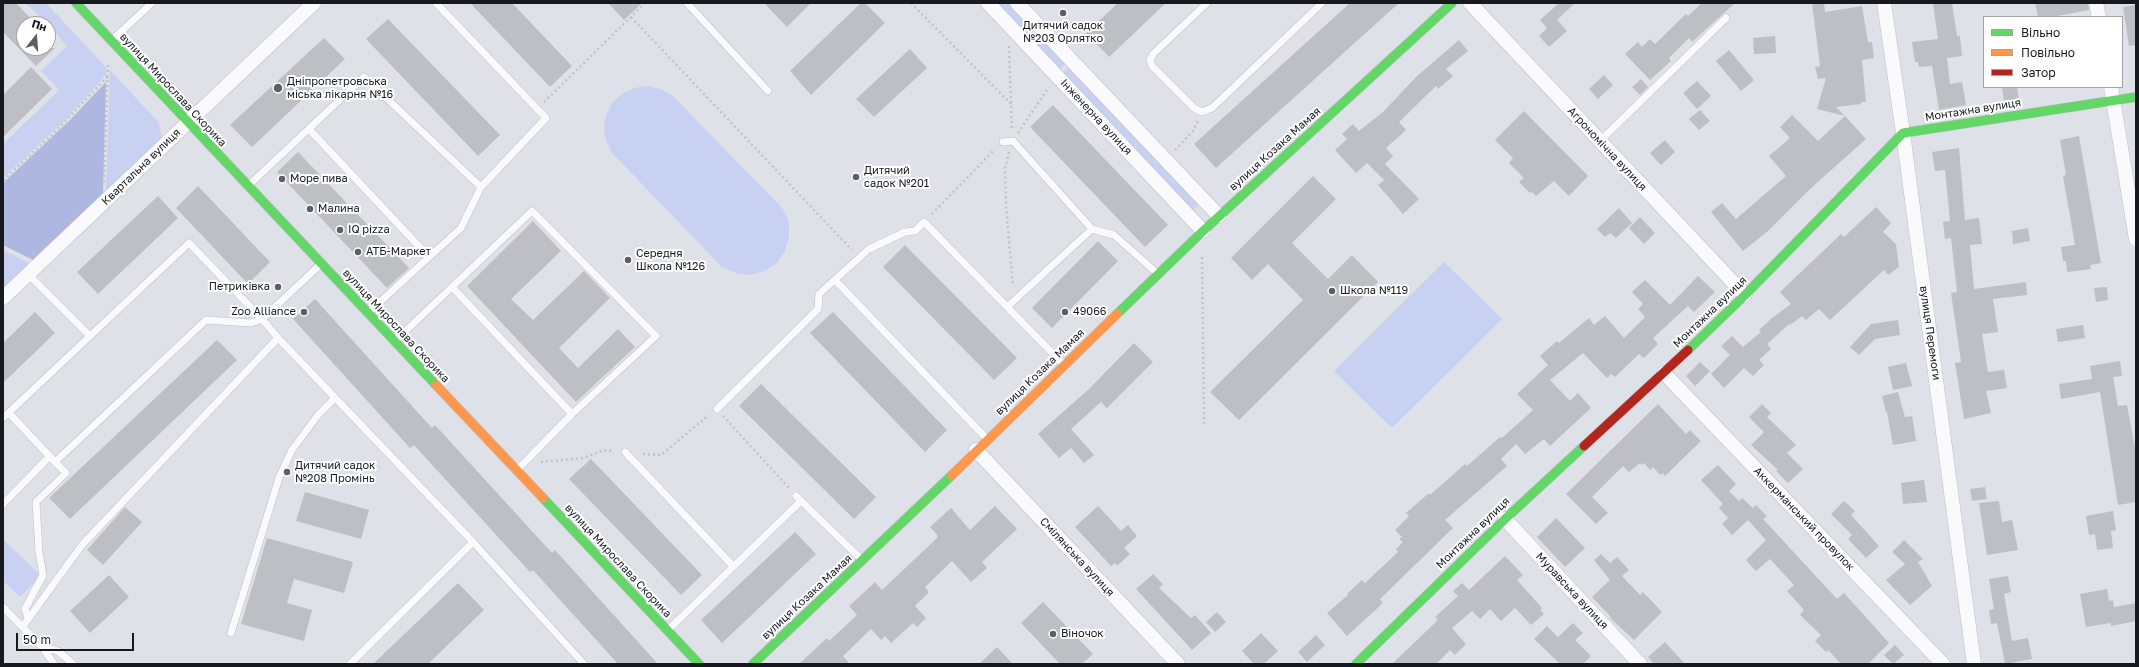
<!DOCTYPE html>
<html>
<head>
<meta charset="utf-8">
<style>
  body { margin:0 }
  #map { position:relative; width:2139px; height:667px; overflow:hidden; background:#dfe1e9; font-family:"Golos Text",sans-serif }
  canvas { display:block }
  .frame { position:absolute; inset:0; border:4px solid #18191f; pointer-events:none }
  .legend { position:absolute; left:1983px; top:16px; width:140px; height:72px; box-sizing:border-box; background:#fff; border:1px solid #a3a3a5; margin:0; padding:5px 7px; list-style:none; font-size:12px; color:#18191f }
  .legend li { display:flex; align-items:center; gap:8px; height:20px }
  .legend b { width:20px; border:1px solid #a3a3a5 }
  .north { position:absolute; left:16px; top:16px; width:40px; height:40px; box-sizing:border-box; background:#fff; border:1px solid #a3a3a5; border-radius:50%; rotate:17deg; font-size:11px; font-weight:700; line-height:16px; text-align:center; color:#18191f }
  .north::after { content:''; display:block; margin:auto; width:14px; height:18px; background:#5e5f66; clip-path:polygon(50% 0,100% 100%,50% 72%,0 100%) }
  .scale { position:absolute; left:16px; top:633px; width:118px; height:18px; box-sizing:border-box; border:2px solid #18191f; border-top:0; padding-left:5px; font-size:12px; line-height:14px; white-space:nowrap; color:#18191f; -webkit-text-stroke:3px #fff; paint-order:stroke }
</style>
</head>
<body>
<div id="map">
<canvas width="2139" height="667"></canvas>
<div class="frame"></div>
<ul class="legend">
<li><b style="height:5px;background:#63d668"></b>Вільно</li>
<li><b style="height:5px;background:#ff974d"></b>Повільно</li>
<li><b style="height:5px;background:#b3261e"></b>Затор</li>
</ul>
<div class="north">Пн</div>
<div class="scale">50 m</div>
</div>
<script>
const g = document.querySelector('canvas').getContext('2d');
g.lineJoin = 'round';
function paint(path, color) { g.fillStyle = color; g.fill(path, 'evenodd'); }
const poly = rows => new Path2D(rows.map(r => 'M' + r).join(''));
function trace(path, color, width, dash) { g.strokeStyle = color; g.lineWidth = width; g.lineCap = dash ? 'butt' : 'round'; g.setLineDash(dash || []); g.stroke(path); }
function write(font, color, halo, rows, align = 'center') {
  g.font = font + ' "Golos Text",sans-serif'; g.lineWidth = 4; g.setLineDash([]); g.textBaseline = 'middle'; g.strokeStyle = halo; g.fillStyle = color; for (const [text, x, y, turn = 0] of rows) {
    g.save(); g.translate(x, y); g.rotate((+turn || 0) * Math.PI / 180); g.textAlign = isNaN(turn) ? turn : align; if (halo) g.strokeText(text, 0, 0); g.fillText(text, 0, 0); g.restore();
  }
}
const green = poly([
  [25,3,46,3,106,67,106,75,65,120,3,178,3,144,59,90,41,71,67,46,48,24],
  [991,3,1013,3,1068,61,1057,72],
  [1071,65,1202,202,1191,212,1060,75],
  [110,70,159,123,162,138,106,191],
  [647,86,661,89,672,95,783,209,789,222,789,237,785,251,777,263,764,271,750,275,736,273,722,267,612,153,606,141,604,128,606,115,612,103,622,94,634,88],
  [3,250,29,263,3,288],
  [1444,262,1502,319,1392,428,1334,371],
  [3,539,41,576,20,597,3,581]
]);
const forest = poly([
  [106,82,103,194,33,260,3,245,3,183,70,120]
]);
const building = poly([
  [3,3,16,3,36,24,24,24,24,48,55,48,36,66,3,32],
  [470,3,512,3,572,66,550,87],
  [608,3,642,3,624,20],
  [764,3,811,3,787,27],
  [861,3,865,3,885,23,811,95,790,71],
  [1118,3,1166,3,1109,57,1086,33],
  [1350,3,1399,3,1216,168,1194,144],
  [1559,3,1575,3,1557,20,1567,31,1549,47,1539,36,1547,28,1540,20],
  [1702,3,1735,3,1692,42,1689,38,1669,58,1671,61,1650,80,1625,54,1638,42,1642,47,1650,39,1655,44,1686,14,1688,16],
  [1812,3,1824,3,1825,12,1862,6,1868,42,1872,42,1874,58,1862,60,1866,102,1861,102,1861,104,1836,107,1845,116,1817,109,1826,78,1818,79,1815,67,1820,66],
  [1933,3,1952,3,1957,36,1960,36,1962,56,1947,58,1950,84,1962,82,1966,105,1939,110,1932,66,1919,67,1918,62,1915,62,1912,42,1938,39],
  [2035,3,2088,3,2089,10,2052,17,2038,17],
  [2136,5,2136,45,2129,46,2123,7],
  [388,19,500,135,478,156,366,39],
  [1775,36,1776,53,1754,54,1753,38],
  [324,38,345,59,252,147,230,125],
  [1459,40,1468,51,1446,69,1453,76,1438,89,1436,86,1399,122,1406,130,1386,148,1393,156,1385,164,1419,199,1403,214,1378,185,1384,180,1367,163,1356,173,1335,150,1347,139,1342,134,1353,124,1359,131,1383,112,1416,77],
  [910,49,927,68,874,117,856,99],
  [1729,50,1754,80,1741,91,1716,61],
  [31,67,52,89,3,137,3,95],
  [1604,75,1613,85,1598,99,1589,89],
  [1641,79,1648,87,1640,95,1632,87],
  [1697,81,1711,96,1697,109,1683,93],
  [2002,87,2017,87,2019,99,2004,102],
  [1053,105,1168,225,1145,247,1030,127],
  [1700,110,1710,121,1699,130,1689,119],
  [1524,111,1588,176,1569,196,1554,181,1536,196,1532,192,1530,193,1519,182,1524,178,1509,163,1513,158,1495,140],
  [1792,115,1818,141,1845,116,1866,139,1810,189,1768,231,1743,251,1711,212,1722,203,1736,219,1786,176,1769,156,1790,138,1780,127],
  [2079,136,2101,263,2090,265,2091,269,2067,272,2066,261,2063,261,2061,247,2075,245,2063,176,2066,175,2060,140],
  [1665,140,1675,152,1661,165,1650,153],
  [1959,148,1965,220,1979,218,1982,244,1970,245,1974,289,2026,282,2027,295,1993,299,1998,332,1982,334,1988,372,2004,370,2007,388,1986,391,1991,413,1964,419,1955,363,1961,362,1951,293,1957,292,1951,238,1945,239,1943,222,1950,221,1945,170,1935,171,1932,152],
  [298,152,409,268,387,288,277,172],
  [1313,176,1336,199,1292,243,1328,279,1352,255,1378,282,1239,420,1210,392,1303,300,1268,264,1252,280,1231,258],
  [198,186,270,262,248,284,176,208],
  [158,196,178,218,98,294,77,272],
  [1876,207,1891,223,1883,232,1896,244,1899,267,1888,275,1884,270,1830,320,1819,309,1806,320,1802,316,1790,325,1789,324,1767,344,1771,349,1759,360,1764,365,1753,376,1744,368,1724,388,1711,374,1730,355,1721,346,1732,336,1743,347,1761,332,1759,330,1772,318,1791,304,1780,292,1841,234,1844,237],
  [1619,208,1632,223,1616,238,1610,233,1605,237,1597,229],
  [1640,217,1655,233,1644,244,1629,228],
  [533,221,561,251,511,299,533,320,584,271,610,298,559,348,578,368,618,329,635,347,576,402,467,286],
  [2028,228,2030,241,2013,244,2012,231],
  [1098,241,1118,261,1052,328,1032,308],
  [905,245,1017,358,994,380,883,267],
  [1698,276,1715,292,1694,312,1688,306,1653,338,1658,344,1644,358,1639,354,1615,377,1611,374,1607,378,1583,353,1550,380,1570,401,1578,393,1591,408,1550,446,1544,439,1525,454,1516,444,1501,459,1507,466,1445,520,1453,528,1380,599,1383,603,1347,636,1327,613,1348,595,1347,594,1362,580,1365,583,1398,552,1396,549,1403,542,1399,539,1402,537,1395,530,1409,516,1406,513,1429,493,1430,495,1465,464,1467,466,1500,437,1502,438,1533,410,1517,394,1548,365,1540,356,1557,341,1559,343,1589,318,1594,325,1605,316,1624,338,1645,317,1638,309,1643,304,1632,292,1645,280,1670,305],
  [2107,287,2108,300,2096,302,2094,288],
  [315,299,432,428,435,425,552,553,555,550,658,664,618,664,533,570,530,572,414,445,410,448,293,319],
  [35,312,55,333,3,383,3,343],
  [833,312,947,430,925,452,810,333],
  [1898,320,1900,335,1875,339,1859,355,1850,347,1871,324],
  [2083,325,2085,338,2058,342,2056,329],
  [217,340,237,360,70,519,49,498],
  [1134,343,1153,362,1107,408,1101,402,1071,429,1094,455,1084,463,1071,448,1059,458,1038,434,1089,389],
  [2120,361,2122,376,2113,377,2118,406,2127,405,2136,454,2136,502,2118,505,2100,392,2061,399,2059,384,2092,379,2090,366],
  [1700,362,1710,371,1695,386,1686,376],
  [1906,363,1912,386,1893,390,1888,367],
  [761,384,876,497,854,519,739,406],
  [1898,392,1905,417,1912,416,1916,441,1893,445,1887,412,1886,412,1882,396],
  [1658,404,1686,434,1690,430,1701,441,1665,476,1663,473,1660,475,1653,467,1650,470,1644,463,1642,465,1640,463,1629,472,1623,466,1592,497,1608,513,1596,524,1566,494],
  [1762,404,1771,413,1767,417,1796,445,1787,453,1803,469,1788,483,1776,471,1778,470,1751,445,1764,432,1749,417],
  [591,459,702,575,681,595,569,479],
  [1718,465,1736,484,1729,491,1739,501,1742,498,1753,508,1756,505,1767,516,1763,519,1837,599,1844,593,1889,643,1868,664,1841,664,1828,650,1826,652,1815,641,1821,635,1800,615,1804,610,1787,591,1794,585,1770,559,1756,571,1746,560,1766,540,1748,520,1732,535,1722,524,1728,518,1719,508,1723,504,1701,480],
  [1924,480,1927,502,1903,504,1901,483],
  [1985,487,1987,499,1972,501,1970,489],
  [305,492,369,510,361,539,296,521],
  [1844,501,1855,511,1851,515,1879,546,1866,558,1848,539,1852,535,1831,514],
  [1999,501,2002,522,2012,520,2018,550,1987,555,1979,503],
  [995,506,1017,529,982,562,987,568,971,582,952,561,925,587,929,592,915,606,926,618,917,627,913,623,891,643,885,636,881,640,871,629,843,656,850,664,799,664,827,638,829,641,857,615,849,606,858,598,875,582,882,590,936,539,938,536,930,527,951,508,970,530],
  [1098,506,1121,531,1128,525,1137,536,1124,548,1130,554,1117,566,1115,563,1111,566,1075,527],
  [125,507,142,522,103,565,87,550],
  [2113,511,2116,530,2111,531,2113,548,2097,550,2095,534,2089,535,2086,516],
  [1556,518,1585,548,1565,567,1537,537],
  [795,532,816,554,722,643,701,620],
  [267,538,353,562,344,593,294,579,287,603,312,610,304,641,241,624],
  [1904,540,1923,559,1918,562,1932,586,1910,605,1886,580,1905,564,1892,552],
  [1601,554,1610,563,1617,557,1629,570,1622,576,1640,595,1643,592,1662,612,1634,640,1610,618,1611,617,1592,597,1610,580,1594,560],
  [1505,556,1523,575,1517,580,1542,608,1540,610,1544,614,1531,625,1515,608,1501,621,1490,609,1480,619,1472,611,1452,628,1466,644,1455,655,1450,650,1436,664,1392,664,1438,620,1435,617,1458,596,1453,591,1462,583,1469,590],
  [1153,574,1163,584,1159,588,1191,618,1195,615,1211,633,1192,650,1136,589],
  [109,575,129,597,90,633,70,611],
  [2008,576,2011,592,2004,594,2012,641,2028,638,2032,659,2005,664,1997,623,1991,624,1989,610,1994,609,1989,579],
  [458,583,484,610,428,664,373,664],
  [2107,589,2109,601,2113,600,2114,607,2136,603,2136,621,2111,626,2111,623,2086,627,2080,594],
  [1043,602,1093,654,1082,664,1060,664,1021,623],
  [1217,612,1226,622,1215,632,1206,622],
  [1573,623,1583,633,1575,640,1591,656,1583,664,1560,664,1534,639,1547,626,1558,637],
  [1261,633,1278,651,1264,664,1254,664,1242,651],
  [1316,635,1325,645,1307,662,1298,652],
  [1665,642,1685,664,1654,664,1648,657],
  [1895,645,1904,655,1893,664,1884,655],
  [997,647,1013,664,979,664]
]);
const path = poly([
  [911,3,1011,104],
  [631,17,852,250],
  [1009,46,1012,131],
  [544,102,645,3],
  [1018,133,1049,87],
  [1175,150,1193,131,1198,121],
  [1009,152,1005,168,1006,207,1013,286],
  [3,180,54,133,108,76],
  [104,182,108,63],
  [932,214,995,149],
  [1202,257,1204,424],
  [723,416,789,488],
  [643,454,661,455,709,415],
  [541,462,583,458,604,450,614,451]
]);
const lane = poly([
  [687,3,768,91],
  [1207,3,1153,54,1150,60,1152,66,1194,108,1202,112,1212,108,1322,3],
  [112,40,152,3],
  [309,129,429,257,369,312],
  [1600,141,1726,18],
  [1003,142,1013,141,1092,229,1007,307],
  [249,185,364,77,481,187],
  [1092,229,1114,235,1158,274],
  [429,257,461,228,481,187,546,118,436,3],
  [835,280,987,439],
  [452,287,532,211,656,336,572,414],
  [278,338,473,542,350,664],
  [396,340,452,287,572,414,517,470],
  [717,409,818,309,819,294,869,249,905,232,915,231,924,222,1064,365],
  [9,413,55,462,206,320,251,323,262,319,189,243,90,336],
  [3,418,90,336,28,274],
  [625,452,733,566],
  [796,496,862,560],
  [3,504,50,456],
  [473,542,584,664],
  [3,607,42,647,54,664],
  [28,618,25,609,43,575,39,552,36,502,66,473,55,462],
  [23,626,82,545,278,338,262,319,321,264],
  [668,630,801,501],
  [231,633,279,478,292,450,318,415,335,398],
  [42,647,58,651,73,664]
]);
const street = poly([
  [988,3,1203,231],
  [1017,3,1219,216],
  [1470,3,1745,295],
  [1884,3,1903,133,1974,664],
  [2096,3,2099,17],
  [2111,87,2136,239],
  [3,298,314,3],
  [1664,373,1943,664],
  [976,450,1178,664],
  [1505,519,1640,664]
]);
const fast = poly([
  [76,3,436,385],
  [1117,314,1203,231,1452,3],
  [1688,350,1745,295,1903,133,2136,97],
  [543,498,699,664],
  [753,664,952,475],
  [1356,664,1505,519,1584,446]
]);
const slow = poly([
  [436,385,543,498],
  [952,475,1117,314]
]);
const jam = poly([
  [1584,446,1688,350]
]);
const markers = [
  [1063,13,4,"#5e5f66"],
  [278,88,5,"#5e5f66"],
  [856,177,4,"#5e5f66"],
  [282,179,4,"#5e5f66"],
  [310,209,4,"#5e5f66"],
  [340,230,4,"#5e5f66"],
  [358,252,4,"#5e5f66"],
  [628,260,4,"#5e5f66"],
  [278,287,4,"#5e5f66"],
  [1332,291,4,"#5e5f66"],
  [304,312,4,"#5e5f66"],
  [1065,312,4,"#5e5f66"],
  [287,472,4,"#5e5f66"],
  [1053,634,4,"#5e5f66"]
];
const poiNames = [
  ["Дитячий садок",1063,26,"center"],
  ["№203 Орлятко",1063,39,"center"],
  ["Дніпропетровська",287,82],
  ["міська лікарня №16",287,95],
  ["Дитячий",864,171],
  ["садок №201",864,184],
  ["Море пива",290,179],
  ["Малина",318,209],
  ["IQ pizza",348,230],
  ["АТБ-Маркет",366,252],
  ["Середня",636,254],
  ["Школа №126",636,267],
  ["Петриківка",270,287,"right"],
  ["Школа №119",1340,291],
  ["Zoo Alliance",296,312,"right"],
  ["49066",1073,312],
  ["Дитячий садок",295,466],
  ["№208 Промінь",295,479],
  ["Віночок",1061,634]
];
const streetNames = [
  ["вулиця Мирослава Скорика",173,90,47],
  ["Монтажна вулиця",1973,110,-9],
  ["Інженерна вулиця",1096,117,47],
  ["вулиця Козака Мамая",1275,149,-42],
  ["Агрономічна вулиця",1607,149,47],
  ["Квартальна вулиця",141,167,-44],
  ["Монтажна вулиця",1710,312,-44],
  ["вулиця Мирослава Скорика",396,326,47],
  ["вулиця Перемоги",1930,333,82],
  ["вулиця Козака Мамая",1040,372,-44],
  ["Аккерманський провулок",1804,519,46],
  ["Монтажна вулиця",1473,533,-44],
  ["Смілянська вулиця",1077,557,47],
  ["вулиця Мирослава Скорика",618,561,47],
  ["Муравська вулиця",1572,591,47],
  ["вулиця Козака Мамая",807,597,-43]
];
paint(green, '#c9d1f3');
paint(forest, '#aeb7df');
paint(building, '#bebfc5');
trace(lane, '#bdbfc5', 8);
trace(street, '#bdbfc5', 15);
trace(fast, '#bdbfc5', 10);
trace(slow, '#bdbfc5', 10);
trace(jam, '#bdbfc5', 10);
trace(path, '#c3c3c6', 2.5, [2, 3]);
trace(lane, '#fafafc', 7);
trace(street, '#fafafc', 14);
trace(fast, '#63d668', 9);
trace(slow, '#ff974d', 9);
trace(jam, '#b3261e', 9);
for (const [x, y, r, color] of markers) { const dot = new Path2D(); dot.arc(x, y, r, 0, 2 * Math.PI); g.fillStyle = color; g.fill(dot); trace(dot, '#fff', 1.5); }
write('11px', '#18191f', '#fff', poiNames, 'left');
write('11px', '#18191f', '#fff', streetNames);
</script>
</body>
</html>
